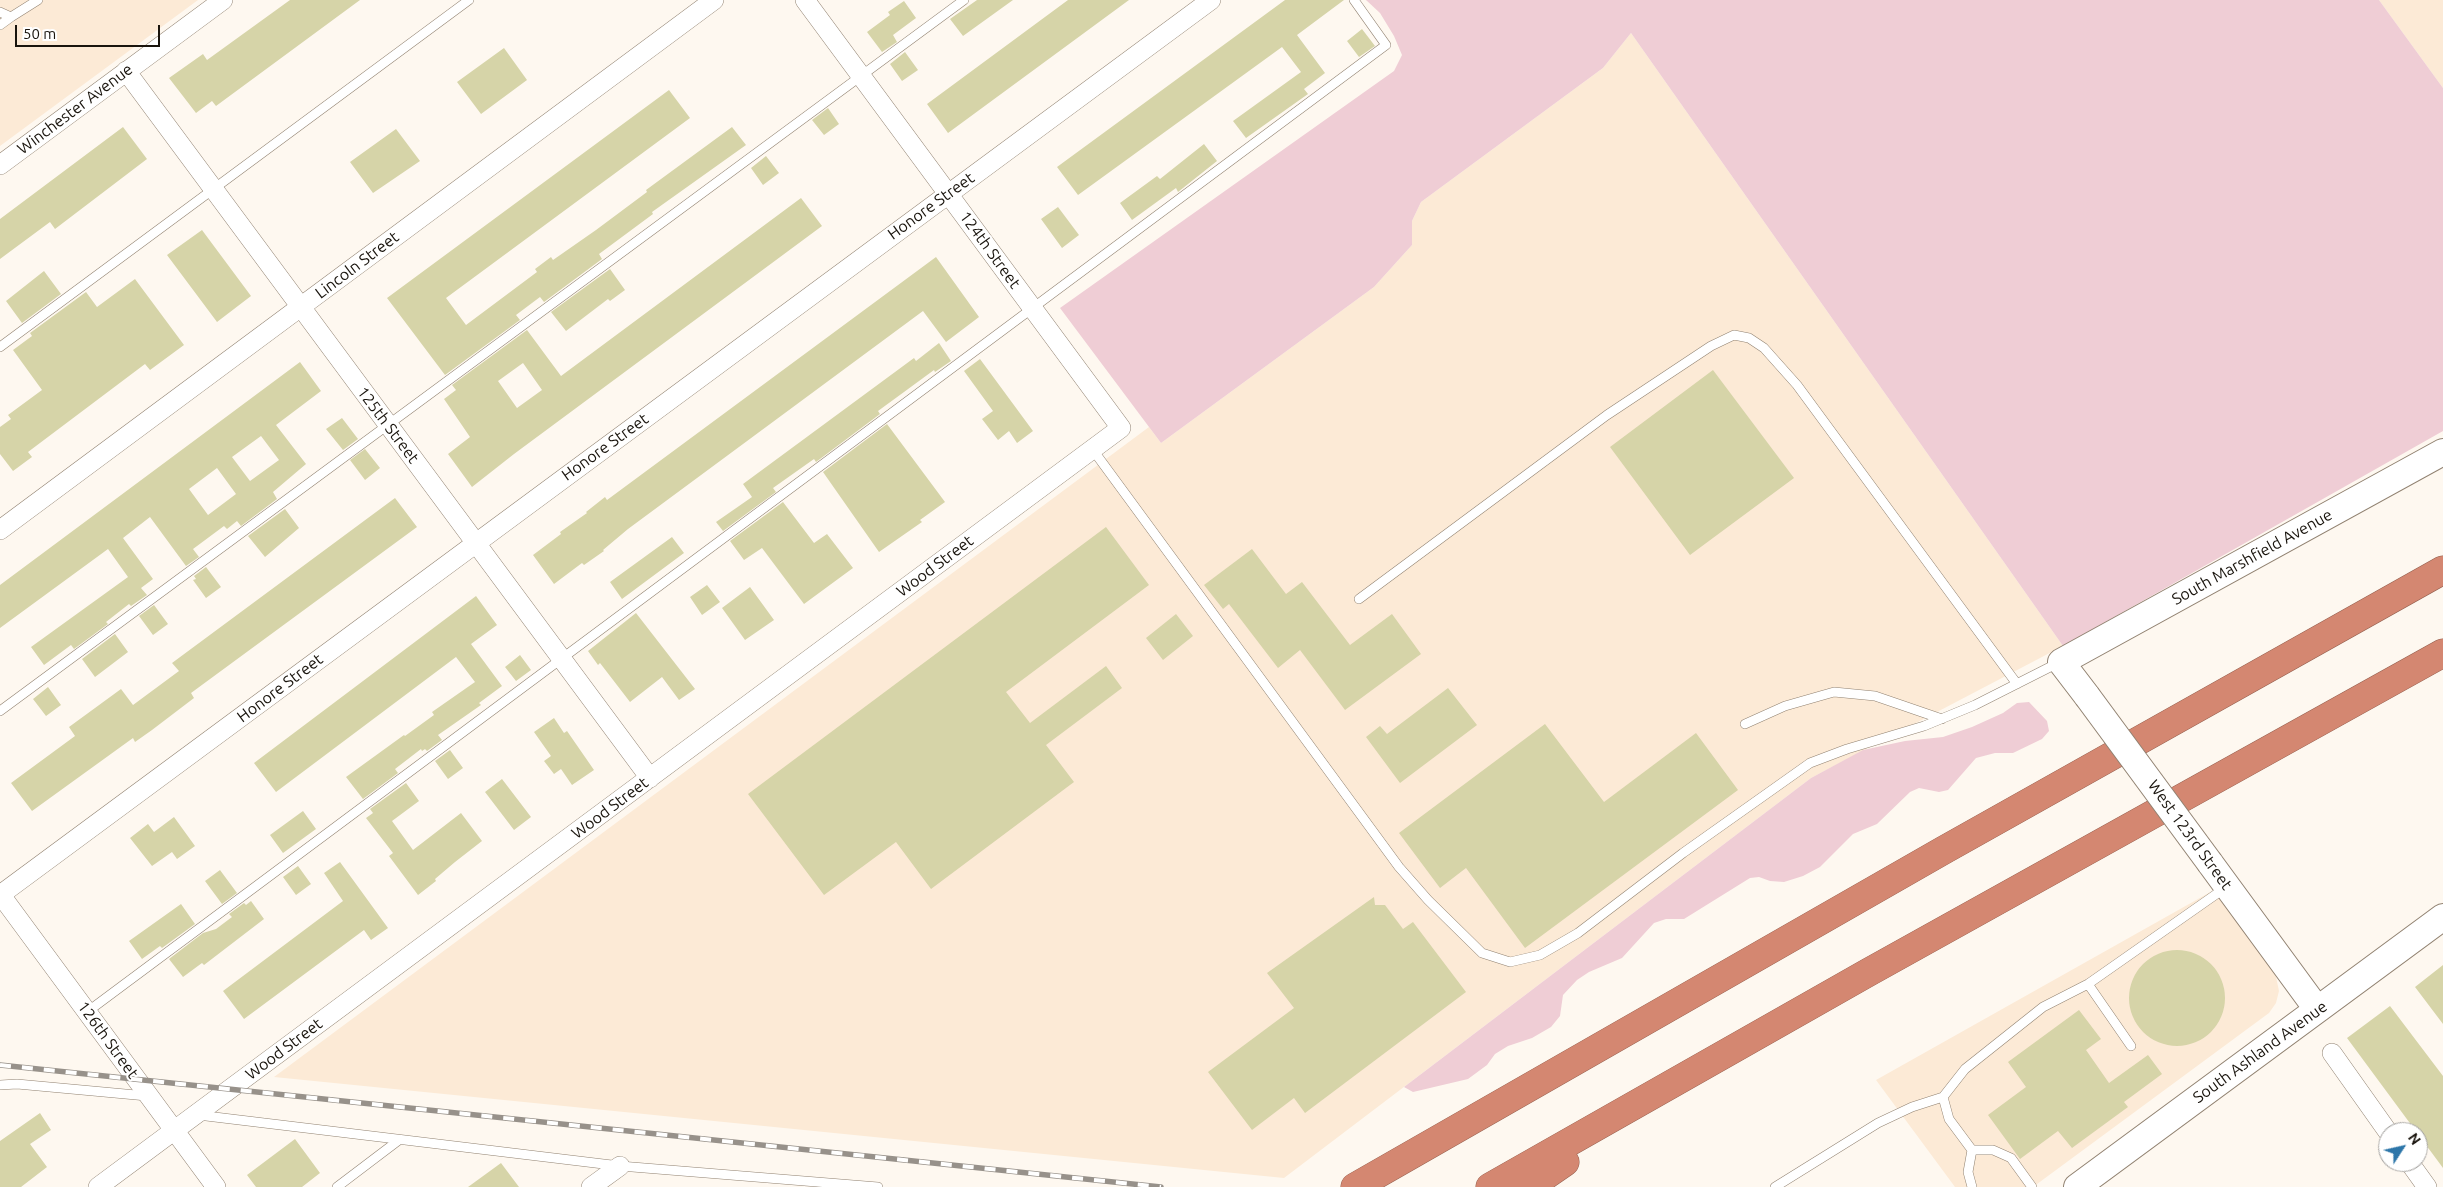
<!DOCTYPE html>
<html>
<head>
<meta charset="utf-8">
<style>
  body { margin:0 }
  #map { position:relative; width:2443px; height:1187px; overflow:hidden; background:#fef8f0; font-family:Ubuntu,sans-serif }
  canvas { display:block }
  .north { position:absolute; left:2378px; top:1122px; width:50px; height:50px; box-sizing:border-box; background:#fff; border:1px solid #a3a19e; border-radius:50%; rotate:55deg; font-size:14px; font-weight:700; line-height:20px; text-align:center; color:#19140d }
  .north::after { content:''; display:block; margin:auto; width:18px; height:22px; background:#2d76a9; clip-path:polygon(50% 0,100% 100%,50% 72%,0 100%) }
  .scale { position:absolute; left:15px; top:25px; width:145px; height:22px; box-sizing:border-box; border:2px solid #19140d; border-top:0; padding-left:6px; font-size:15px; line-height:18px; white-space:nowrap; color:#19140d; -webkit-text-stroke:4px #fff; paint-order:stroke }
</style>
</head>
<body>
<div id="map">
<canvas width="2443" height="1187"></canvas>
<div class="north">N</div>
<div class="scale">50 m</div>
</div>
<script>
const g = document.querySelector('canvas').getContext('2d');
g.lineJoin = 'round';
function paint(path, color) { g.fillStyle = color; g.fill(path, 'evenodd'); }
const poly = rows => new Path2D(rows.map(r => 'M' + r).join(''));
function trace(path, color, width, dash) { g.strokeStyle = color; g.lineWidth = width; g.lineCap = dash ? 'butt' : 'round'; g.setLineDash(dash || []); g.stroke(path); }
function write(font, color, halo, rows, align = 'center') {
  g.font = font + ' Ubuntu,sans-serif'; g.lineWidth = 4; g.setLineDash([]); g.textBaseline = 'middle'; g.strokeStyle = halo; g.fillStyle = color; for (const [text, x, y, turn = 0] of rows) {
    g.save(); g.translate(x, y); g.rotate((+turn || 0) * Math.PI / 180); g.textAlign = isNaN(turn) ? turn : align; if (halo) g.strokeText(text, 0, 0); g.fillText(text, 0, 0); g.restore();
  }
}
const built = poly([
  [0,0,198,0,0,146],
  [2379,0,2443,0,2443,88],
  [1631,33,2063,646,1811,778,1284,1178,274,1077,1149,427,1161,443,1374,287,1412,245,1412,221,1421,202,1603,68],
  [2214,890,2275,972,2279,991,2276,1003,2269,1013,2033,1187,1955,1187,1876,1080]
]);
const green = poly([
  [1366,0,2379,0,2443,88,2443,431,2063,646,1631,33,1603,68,1421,202,1412,221,1412,245,1374,287,1161,443,1060,308,1394,71,1402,55,1394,36,1380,13],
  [2029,702,2047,721,2049,731,2042,739,2013,753,1995,753,1976,758,1948,790,1939,792,1919,788,1910,792,1877,824,1853,834,1820,867,1803,876,1784,882,1770,881,1759,877,1750,878,1684,919,1666,919,1654,923,1622,958,1589,972,1577,980,1563,995,1560,1016,1551,1027,1532,1038,1508,1046,1495,1054,1487,1065,1468,1079,1413,1092,1404,1087,1811,778,1863,750,1905,741,1943,737,1972,727,2003,713,2017,703]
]);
const building = poly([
  [290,0,360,0,216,106,212,101,196,113,169,78,203,54,207,60],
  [977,0,1013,0,963,36,950,19],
  [1068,0,1129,0,948,133,927,104],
  [1285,0,1344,0,1297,35,1325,73,1304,89,1308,94,1246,138,1233,121,1301,72,1282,47,1078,195,1057,167],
  [904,1,916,18,893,35,897,42,882,52,867,32,890,15,888,12],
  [1362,29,1375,46,1359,57,1347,41],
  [504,48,527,80,481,114,457,82],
  [905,52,918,70,902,81,890,64],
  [669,90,690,118,446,298,466,325,537,272,535,269,551,257,553,260,596,230,647,192,646,190,732,127,746,145,652,212,653,214,599,254,602,259,544,302,540,297,516,315,520,320,445,375,387,298],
  [828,108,839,124,824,135,812,120],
  [123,127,147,159,55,229,50,222,0,259,0,219],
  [396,129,420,161,373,193,350,162],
  [1204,144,1217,161,1178,192,1176,188,1132,220,1120,203,1157,176,1160,179],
  [766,156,779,173,763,185,751,168],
  [801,198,822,226,514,454,472,487,448,454,470,437,444,399,456,390,452,385,527,330,561,376],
  [523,363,542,390,517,408,498,381],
  [1058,207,1079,235,1062,248,1041,219],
  [202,230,251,296,217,322,167,255],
  [936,257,979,317,946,342,923,311,628,529,603,550,604,551,584,565,582,563,554,584,533,555,561,534,560,532,587,513,586,512,605,497,607,500],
  [610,269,625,290,610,301,608,299,566,331,551,312],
  [44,271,61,294,22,323,6,301],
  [135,279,184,345,150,370,145,364,28,452,32,457,13,471,0,454,0,427,11,419,8,415,42,390,13,350,32,336,30,333,86,292,97,307],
  [939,343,951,361,935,372,934,370,904,392,878,411,880,414,816,462,814,459,773,488,776,492,723,531,716,522,752,497,743,484,914,358,916,361],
  [980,359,1033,431,1017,443,1009,431,998,440,982,419,993,411,964,371],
  [300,362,321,391,276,425,306,464,273,492,277,499,241,526,237,521,227,529,224,526,193,549,199,557,186,566,150,517,123,538,153,579,141,588,147,595,131,606,129,604,106,622,108,624,74,649,71,645,44,665,31,647,128,577,108,549,0,628,0,585],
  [261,436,279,460,250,481,232,457],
  [217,468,236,494,208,515,189,489],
  [1713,370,1794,478,1690,555,1610,447],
  [342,418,358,439,343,450,326,429],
  [887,424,945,502,920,520,922,522,879,552,823,472],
  [365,449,380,468,365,480,350,460],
  [395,498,417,527,191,693,194,698,152,730,135,742,133,738,32,811,11,783,75,736,69,727,121,689,133,705,179,671,172,663],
  [783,502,814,543,827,534,853,568,804,604,762,548,744,560,730,541],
  [285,509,299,528,265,557,248,536],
  [1106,527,1149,585,1006,692,1030,723,1106,666,1122,688,1046,745,1074,782,931,889,896,842,824,895,748,794],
  [672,537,684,553,622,599,610,582],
  [1252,549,1286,594,1302,582,1350,645,1392,614,1421,654,1345,710,1300,650,1278,668,1229,604,1223,609,1204,585],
  [206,567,221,587,206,598,193,580,196,579,194,576],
  [707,585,720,602,702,615,690,597],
  [750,587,774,620,745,640,722,608],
  [476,596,497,625,471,644,502,686,479,703,481,705,438,735,442,740,427,751,425,749,422,751,421,749,395,769,398,773,363,799,346,777,404,735,405,736,434,715,432,712,475,682,456,657,276,792,254,763],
  [154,605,168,624,153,635,139,616],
  [636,613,695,689,679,700,662,677,630,702,600,663,598,665,588,651],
  [1176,614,1193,636,1163,660,1146,638],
  [115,634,128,652,95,677,82,659],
  [520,655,531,670,516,681,505,667],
  [48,687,61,705,46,716,33,699],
  [1448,688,1477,725,1400,783,1366,737,1380,726,1387,734],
  [554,718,564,733,567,731,594,770,572,785,561,769,554,774,544,761,551,756,534,732],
  [1545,724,1604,802,1696,733,1738,790,1525,948,1466,868,1440,888,1399,833],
  [450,750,463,768,448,779,435,761],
  [502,779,531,817,514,830,485,792],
  [406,783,419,801,392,821,413,850,461,813,482,841,455,862,435,879,436,881,418,895,389,856,393,853,366,818,373,813,370,809],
  [303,811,316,829,283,853,270,835],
  [174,817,195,846,177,859,172,852,152,866,130,838,148,824,154,832],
  [340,862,388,928,371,940,364,930,244,1019,223,991,343,901,324,873],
  [298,866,311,884,296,895,283,877],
  [220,870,237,893,222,904,205,881],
  [1374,897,1375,905,1385,905,1403,929,1413,922,1466,992,1305,1113,1294,1098,1252,1130,1208,1072,1294,1008,1267,973],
  [251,901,264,919,204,965,202,963,183,977,169,959,203,933,216,929,232,917,229,914,244,903,246,905],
  [181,904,195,924,162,948,160,946,142,959,129,941],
  '2129 998a48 48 0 1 1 96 0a48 48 0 1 1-96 0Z',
  [2443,965,2443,1024,2415,987],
  [2390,1006,2443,1076,2443,1168,2347,1038],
  [2079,1010,2101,1039,2086,1050,2109,1083,2148,1055,2162,1074,2124,1102,2128,1107,2072,1148,2058,1131,2020,1159,1988,1115,2026,1087,2008,1062],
  [40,1113,51,1130,30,1144,47,1167,21,1187,0,1187,0,1141],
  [295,1139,320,1173,302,1187,256,1187,247,1175],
  [501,1163,519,1187,468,1187]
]);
const lane = poly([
  [0,12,11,17,38,0],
  [0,25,11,17],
  [0,347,469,0],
  [1093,450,1399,867,1428,900,1482,953,1510,962,1540,955,1578,933,1683,853,1810,763,1847,749,1924,726,1975,705,2058,663],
  [1359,599,1607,415,1711,346,1734,335,1749,338,1764,348,1797,385,2017,684],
  [0,711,964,0],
  [1745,724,1785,706,1834,692,1875,696,1942,719],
  [2088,984,2131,1046],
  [87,1012,1386,45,1354,0],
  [0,1085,17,1084,147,1096],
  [198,1115,620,1166,878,1187],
  [1972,1150,1968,1172,1972,1187],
  [337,1187,399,1140],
  [1775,1187,1878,1123,1912,1107,1943,1097],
  [2032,1187,2011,1158,1993,1150,1972,1150,1949,1119,1943,1097,1965,1069,2043,1007,2088,984,2225,888]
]);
const street = poly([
  [126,71,650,778],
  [0,165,223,0],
  [0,530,714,0],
  [0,894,216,1187],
  [0,895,1211,0],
  [2332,1053,2388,1132],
  [2409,1162,2427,1187],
  [98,1187,1121,428,805,0],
  [591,1187,620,1166]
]);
const secondary = poly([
  [2087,696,2061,662,2443,452],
  [2210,863,2317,1009],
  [2077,1187,2443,917]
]);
const highway = poly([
  [1355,1187,1944,850,2443,570],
  [1490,1187,1869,972,2443,653],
  [1529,1187,1565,1162]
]);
const rail = poly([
  [0,1065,1161,1187]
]);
const secondaryBridge = poly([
  [2087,696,2210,863]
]);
const streetNames = [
  ["Winchester Avenue",75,109,-37],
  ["Honore Street",931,206,-36],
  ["124th Street",990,250,54],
  ["Lincoln Street",357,265,-37],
  ["125th Street",388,425,53],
  ["Honore Street",605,447,-36],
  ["South Marshfield Avenue",2252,557,-29],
  ["Wood Street",935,566,-37],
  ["Honore Street",280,688,-37],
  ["Wood Street",610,808,-37],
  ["West 123rd Street",2190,835,54],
  ["126th Street",108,1040,54],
  ["Wood Street",284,1049,-37],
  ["South Ashland Avenue",2260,1052,-36]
];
paint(built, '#fcead6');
paint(green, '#efcdd5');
paint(building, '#d6d4a8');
trace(lane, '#918271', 10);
trace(street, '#918271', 20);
trace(secondary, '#918271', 28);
trace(highway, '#935f4e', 29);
trace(lane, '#fff', 9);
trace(street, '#fff', 19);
trace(secondary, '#fff', 26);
trace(highway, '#d48771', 28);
trace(rail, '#97918a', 5.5);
trace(rail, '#fff', 4, [11]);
trace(secondaryBridge, '#918271', 28, []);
trace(secondaryBridge, '#fff', 26);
write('16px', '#19140d', '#fff', streetNames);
</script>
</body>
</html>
